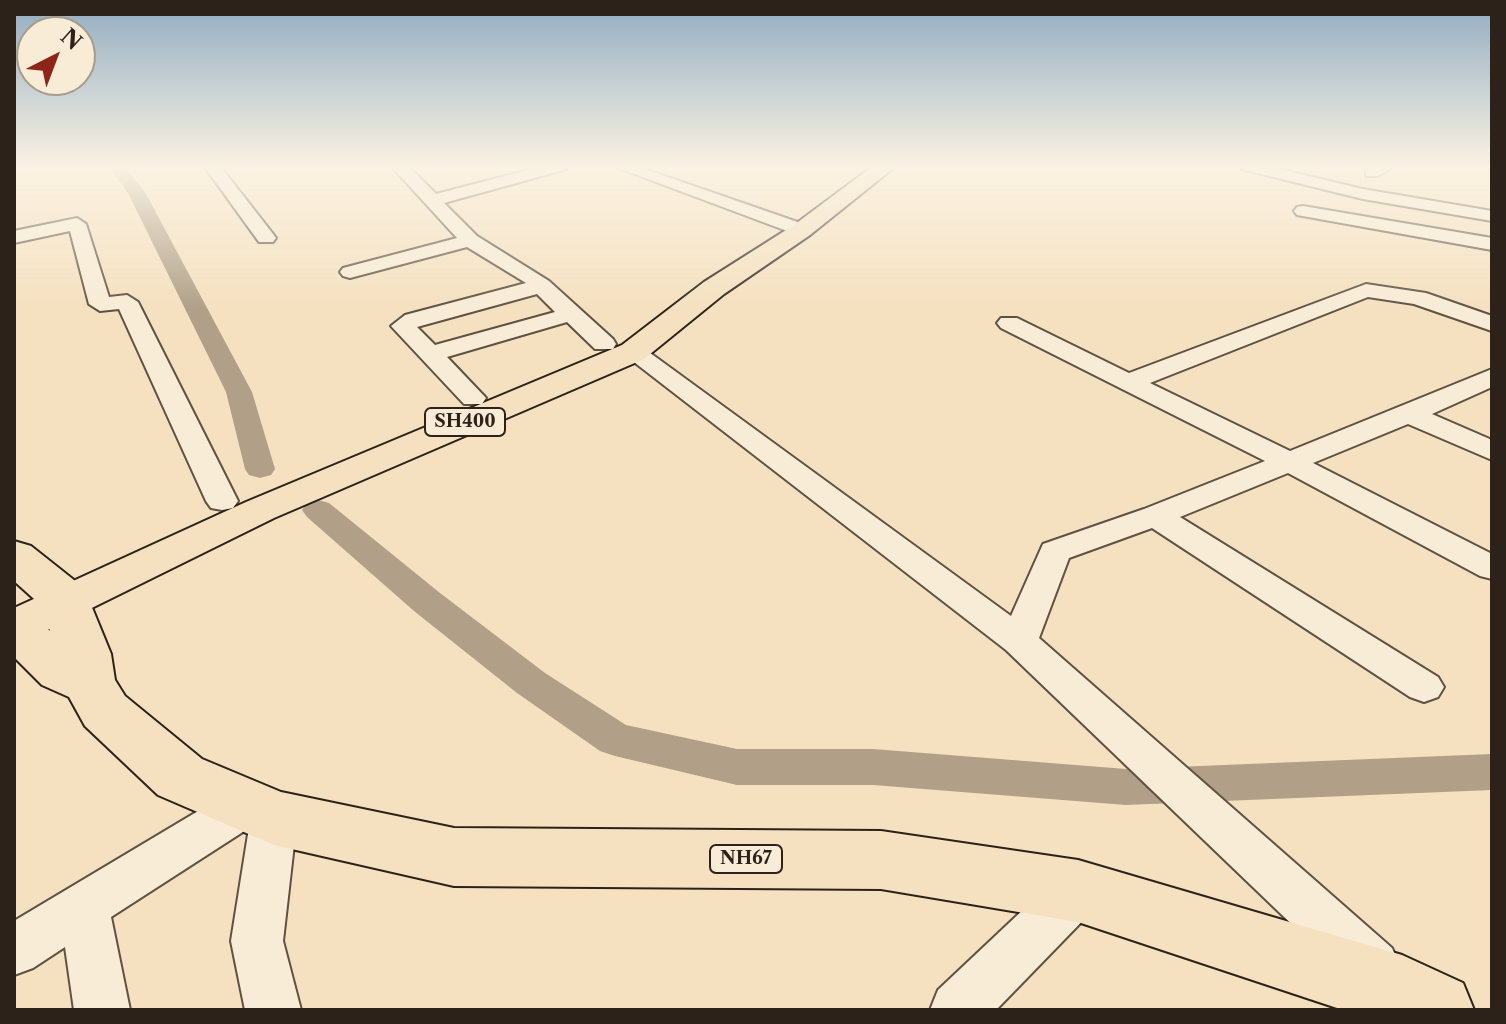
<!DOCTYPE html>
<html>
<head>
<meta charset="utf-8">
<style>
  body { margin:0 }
  #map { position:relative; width:1506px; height:1024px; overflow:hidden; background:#f5e1c0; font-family:"Libre Caslon Text",serif }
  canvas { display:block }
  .frame { position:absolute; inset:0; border:16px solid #2d2219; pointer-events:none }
  .north { position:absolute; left:16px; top:16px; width:80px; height:80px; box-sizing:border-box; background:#f8ecd6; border:2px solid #a79b8a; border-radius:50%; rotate:42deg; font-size:22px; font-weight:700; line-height:32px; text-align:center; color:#2d2219 }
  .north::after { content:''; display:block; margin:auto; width:28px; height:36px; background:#8f2418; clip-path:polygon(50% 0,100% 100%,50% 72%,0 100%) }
</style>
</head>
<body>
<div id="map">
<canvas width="1506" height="1024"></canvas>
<div class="frame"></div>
<div class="north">N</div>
</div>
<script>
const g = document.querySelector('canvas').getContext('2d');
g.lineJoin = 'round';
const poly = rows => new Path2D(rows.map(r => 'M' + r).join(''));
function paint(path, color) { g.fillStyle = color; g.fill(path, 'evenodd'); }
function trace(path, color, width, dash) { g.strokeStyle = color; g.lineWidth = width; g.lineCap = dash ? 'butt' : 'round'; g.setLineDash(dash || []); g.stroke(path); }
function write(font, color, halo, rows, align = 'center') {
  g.font = font + ' "Libre Caslon Text",serif'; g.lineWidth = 6; g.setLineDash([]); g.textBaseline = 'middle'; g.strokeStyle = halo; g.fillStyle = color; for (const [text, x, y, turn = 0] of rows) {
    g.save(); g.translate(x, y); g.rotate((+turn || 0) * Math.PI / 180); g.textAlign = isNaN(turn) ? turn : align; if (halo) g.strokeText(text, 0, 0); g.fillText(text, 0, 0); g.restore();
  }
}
const canal = poly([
  [108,166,124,166,145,192,252,392,275,469,271,475,260,478,249,475,245,469,226,392,128,193,108,166],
  [318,500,329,503,440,593,545,673,626,725,737,749,873,749,1126,769,1492,754,1492,790,1126,805,873,785,737,785,615,756,600,751,517,693,414,611,307,517,302,510,307,503,318,500]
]);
const minor = poly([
  [204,166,220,166,273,234,276,238,273,242,259,242,204,166],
  [391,166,408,166,436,194,543,166,569,166,567,169,444,203,477,236,549,281,613,339,616,344,613,349,595,349,567,322,447,357,486,398,482,404,464,404,391,326,405,315,526,283,467,247,350,278,343,276,340,272,343,268,457,238,391,166],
  [537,294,555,312,435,345,417,327,537,294],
  [613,166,636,166,809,226,811,230,802,236,795,234,613,166],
  [1239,166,1266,166,1363,189,1492,211,1492,221,1363,199,1241,169,1239,166],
  [1374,166,1395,166,1378,176,1366,176,1366,170,1374,166],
  [1303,206,1492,238,1492,250,1297,215,1294,211,1297,207,1303,206],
  [77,218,86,224,109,297,127,295,138,302,238,501,233,508,222,510,211,508,206,501,119,309,100,311,89,304,70,231,14,243,14,231,77,218],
  [1366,284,1426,293,1492,316,1492,331,1414,304,1368,297,1150,383,1290,451,1492,369,1492,387,1432,414,1492,440,1492,460,1408,424,1313,463,1492,554,1492,579,1480,576,1288,473,1180,517,1438,677,1444,687,1438,697,1424,702,1410,697,1152,528,1069,558,1039,638,1392,948,1400,966,1392,984,1373,992,1354,984,1006,650,621,352,624,347,642,347,1011,616,1043,544,1144,509,1265,461,1001,328,997,323,1001,318,1017,318,1129,373,1366,284],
  [246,787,262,792,266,801,274,798,290,804,297,818,283,941,301,1010,245,1010,231,941,249,828,111,917,130,1010,74,1010,65,947,33,968,14,975,14,921,230,792,246,787],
  [1078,868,1096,875,1103,891,1096,907,996,1010,930,1010,938,990,1060,875,1078,868]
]);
const major = poly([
  [873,166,896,166,810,235,724,294,644,359,274,518,31,638,14,643,14,608,246,502,622,345,704,282,794,225,873,166]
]);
const highway = poly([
  [14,541,31,546,84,588,111,654,115,680,125,696,202,759,281,792,454,828,881,831,1078,860,1402,955,1463,983,1474,1010,1343,1010,1078,922,881,889,454,886,274,845,158,795,85,726,69,697,42,685,14,657,14,609,32,615,50,631,43,607,14,581,14,541]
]);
const shields = [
  [465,422,80],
  [746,859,72]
];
const shieldNames = [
  ["SH400",465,422],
  ["NH67",746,859]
];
paint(canal, '#b1a087');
trace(minor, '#5f5243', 4);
trace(major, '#2d2219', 4);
trace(highway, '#2d2219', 4);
paint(minor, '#f8ecd6');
paint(major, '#f5e1c0');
paint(highway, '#f5e1c0');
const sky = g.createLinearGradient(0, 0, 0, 309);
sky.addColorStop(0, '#92acc1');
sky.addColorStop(0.54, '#faf2e3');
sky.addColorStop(1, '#faf2e300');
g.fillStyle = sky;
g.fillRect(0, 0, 1506, 309);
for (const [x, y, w] of shields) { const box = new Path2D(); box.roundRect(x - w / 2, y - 14, w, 28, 6); g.fillStyle = '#f8ecd6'; g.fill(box); trace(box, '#2d2219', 2); }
write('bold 18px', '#2d2219', null, shieldNames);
</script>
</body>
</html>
